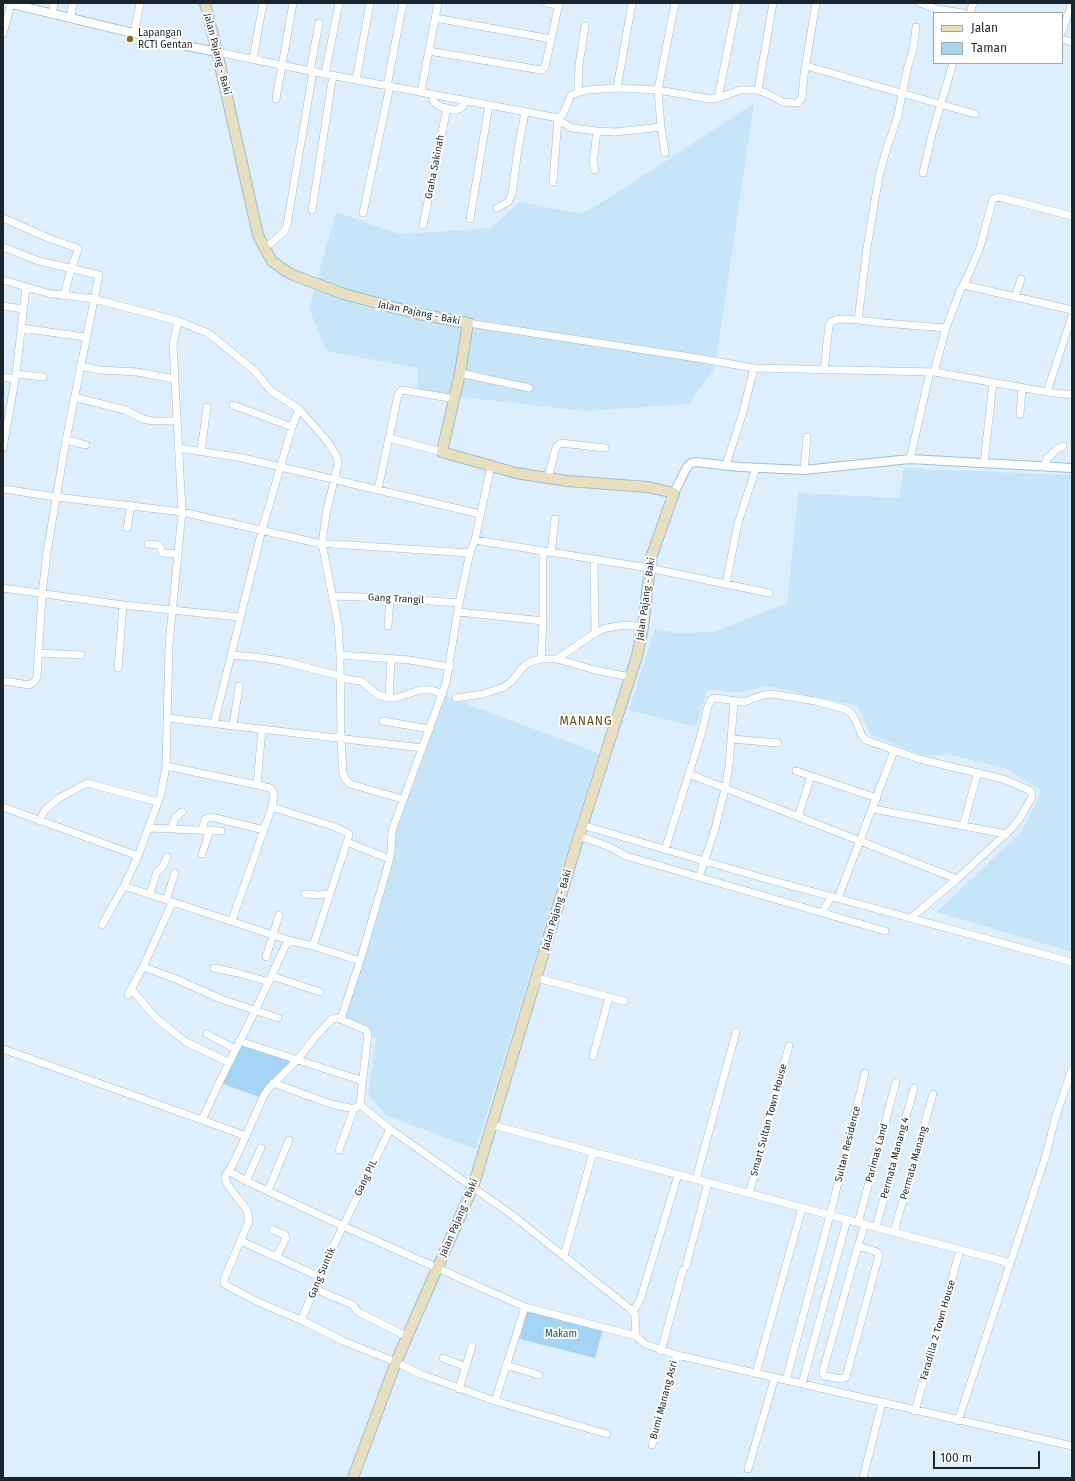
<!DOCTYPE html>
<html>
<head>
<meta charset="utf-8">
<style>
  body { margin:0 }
  #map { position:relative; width:1075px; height:1481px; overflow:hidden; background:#ddeffc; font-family:"Fira Sans",sans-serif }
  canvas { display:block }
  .frame { position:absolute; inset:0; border:4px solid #19242c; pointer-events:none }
  .legend { position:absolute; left:933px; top:12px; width:130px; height:52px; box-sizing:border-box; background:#fff; border:1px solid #a3a7ab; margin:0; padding:5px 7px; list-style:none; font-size:12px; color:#19242c }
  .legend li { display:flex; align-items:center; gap:8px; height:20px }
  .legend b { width:20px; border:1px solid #a3a7ab }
  .scale { position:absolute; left:933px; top:1451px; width:107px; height:18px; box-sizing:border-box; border:2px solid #19242c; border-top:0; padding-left:5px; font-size:12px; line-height:14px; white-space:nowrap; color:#19242c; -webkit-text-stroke:3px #fff; paint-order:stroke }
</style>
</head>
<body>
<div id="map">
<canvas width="1075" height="1481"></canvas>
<div class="frame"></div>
<ul class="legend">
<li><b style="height:5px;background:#e8dfbe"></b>Jalan</li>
<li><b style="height:11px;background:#a3d4f3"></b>Taman</li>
</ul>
<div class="scale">100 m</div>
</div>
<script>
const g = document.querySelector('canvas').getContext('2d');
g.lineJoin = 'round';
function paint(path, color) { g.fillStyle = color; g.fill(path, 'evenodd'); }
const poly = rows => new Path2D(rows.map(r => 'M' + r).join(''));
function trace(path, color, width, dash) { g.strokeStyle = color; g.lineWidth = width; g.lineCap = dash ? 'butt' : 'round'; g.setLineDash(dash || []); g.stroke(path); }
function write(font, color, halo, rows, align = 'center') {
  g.font = font + ' "Fira Sans",sans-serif'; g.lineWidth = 4; g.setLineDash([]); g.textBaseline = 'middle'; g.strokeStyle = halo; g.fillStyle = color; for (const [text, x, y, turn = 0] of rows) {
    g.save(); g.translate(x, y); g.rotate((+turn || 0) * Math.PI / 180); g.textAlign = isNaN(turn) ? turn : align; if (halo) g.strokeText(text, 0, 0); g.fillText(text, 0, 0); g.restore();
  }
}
const built = poly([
  [754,103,715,368,689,404,585,411,417,392,418,368,326,351,309,308,336,212,399,234,490,228,520,202,581,214,614,195],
  [904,468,1072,475,1072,952,937,912,1022,831,1042,791,1005,768,946,754,924,756,870,734,858,706,767,686,738,693,707,689,696,727,629,710,655,629,678,633,714,632,787,603,798,493,899,498],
  [443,695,598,753,476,1149,385,1115,368,1094,376,1039,338,1018,410,780]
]);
const green = poly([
  [241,1044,291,1061,259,1097,221,1083],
  [527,1310,603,1329,595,1358,520,1339]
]);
const minor = poly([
  [546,3,558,5],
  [920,3,936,9,963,13],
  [970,13,973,3],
  [52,14,54,3],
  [70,18,73,3],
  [435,18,551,39],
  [1062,32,1072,3],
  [134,33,140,3],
  [3,34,11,3],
  [1062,39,1072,42],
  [429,51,541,70,543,69,545,67,559,3],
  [217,52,325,74,558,118,563,114,571,95,587,90,617,88,658,90,710,99,718,98,740,90,758,90,768,94,783,102,795,103,798,103,802,97,804,75,816,3],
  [253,59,263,3],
  [806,66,975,114],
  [310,71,319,23],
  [325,74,339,3],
  [356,80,370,3],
  [387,86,403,3],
  [617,88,632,3],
  [758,90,773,3],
  [421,92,438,3],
  [578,92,579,65,585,26],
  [432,94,433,100,436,104,441,107,454,110,459,109,462,107,466,100],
  [718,98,737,3],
  [276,99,293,3],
  [558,120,572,128,597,131,616,132,661,127],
  [665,153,661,127,658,90,675,3],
  [595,170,593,163,597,131],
  [923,173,932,134,953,63],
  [553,182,558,118],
  [497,208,508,202,512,194,518,149,525,112],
  [312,210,333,75],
  [363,213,390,86],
  [3,218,48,238,77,248,78,250,71,269,64,296],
  [470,219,489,105],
  [423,225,447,108],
  [270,244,284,232,287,225,313,71],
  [3,247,39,261,99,275,66,440,47,552,42,594,37,677,34,682,29,685,3,681],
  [3,280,47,293,94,299,178,321,208,333,255,371,271,391,299,409,328,442,337,457,338,464,326,514,322,544,338,624,340,655,341,738,343,774,346,780,350,784,402,799],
  [964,285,1072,310],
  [1015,297,1021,279],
  [3,306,23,309],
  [858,320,883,323,946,328],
  [468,323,697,358,754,368,934,372,1047,392,1072,316],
  [21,328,85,337],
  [80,366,100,370,137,372,174,379],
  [824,370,829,325,831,322,838,319,858,320,867,248,879,176,887,147,897,119,908,66,913,50,916,27],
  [934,372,946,328,960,291,968,276,980,247,993,199,999,197,1072,216],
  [460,373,529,388],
  [16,374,43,377],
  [3,377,15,379],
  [1047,392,1072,395],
  [74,397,125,410,143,419,153,421,177,421],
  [233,405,292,427],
  [1020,414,1022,388],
  [66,440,86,445],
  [3,448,16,374,26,287],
  [178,448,243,458,480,514],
  [201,451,207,407],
  [442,452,389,438,397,399,399,393,402,390,455,399],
  [910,459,930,372],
  [984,463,993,383],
  [726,465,743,412,754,368],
  [1044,466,1047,459,1057,449,1063,446],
  [804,470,807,437],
  [548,478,555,451,557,446,561,443,605,448],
  [3,489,56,497,182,512,317,543,470,553,475,540,649,568,769,593],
  [378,489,389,438],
  [127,528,131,505],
  [475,540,491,466],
  [148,544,159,545,162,552,164,553,178,554],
  [551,553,555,519],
  [594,560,595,633],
  [726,584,738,523,756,468],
  [3,588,123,605,240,617],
  [332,596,390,598,459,603],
  [459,612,543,621],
  [388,626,390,598],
  [39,653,81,655],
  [231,655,255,657,282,661,340,676],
  [340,655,410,660,450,667],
  [391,658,389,698,396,698,420,690,431,690,443,694],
  [541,659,543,621,543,552],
  [557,659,595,633,606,628,626,625,643,627],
  [118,668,123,605],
  [340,678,361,681,378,695,389,698],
  [456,698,483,694,504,687,511,682,523,667,530,662,541,659,557,659,595,670,630,677],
  [167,718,422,748],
  [383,721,430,729],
  [214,724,262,530,292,427,299,409],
  [233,726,239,686],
  [732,739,778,743],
  [166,766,257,785,270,788,274,793,272,807,232,920],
  [796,771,877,798],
  [689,774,957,879],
  [257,785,262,729],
  [3,807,138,856],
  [272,807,335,827,346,832,349,834,347,842,313,946],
  [873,809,1006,834],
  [798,817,811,776],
  [39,821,45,810,59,798,87,783,158,802],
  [582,825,759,877,1072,962],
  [963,826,978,772],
  [149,828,221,831],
  [171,829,175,818,182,812],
  [202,830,205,819,211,817,264,830],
  [579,836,610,847,626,856,885,931],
  [347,842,389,859],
  [665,850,701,735,708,706,712,699,715,698,744,702,763,695,772,694,815,701,845,709,851,713,855,719,862,736,866,740,919,759,1003,779,1029,790,1032,793,1032,797,1020,818,1012,828,957,879,911,918],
  [202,854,210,830],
  [699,877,715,829,725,789,729,766,734,701],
  [124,886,288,940,313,946,360,961],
  [150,894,157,872,163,866,167,857],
  [305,894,319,895,330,894],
  [838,898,894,751],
  [166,900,175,873],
  [822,912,832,896],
  [102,925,124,886,138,856,161,794,166,766,169,645,182,512,173,344,178,321],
  [288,940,255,1011,220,1081,202,1120,246,1136,232,1166,226,1174,225,1177,227,1184,247,1210,249,1221,224,1279,224,1284,258,1302,301,1320,343,1341,396,1362,420,1374,495,1401,607,1434],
  [266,957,279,915],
  [143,967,176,979,221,999,278,1018],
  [214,968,238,973,269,982],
  [272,976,320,992],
  [537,978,624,1001],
  [131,989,156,1018,172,1031,186,1042,228,1062],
  [128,995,143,967,172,903],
  [341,1019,360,961,387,869,391,852,392,832,394,825,446,683,459,603,470,553],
  [207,1034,235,1049],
  [239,1041,363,1081],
  [3,1049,202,1120],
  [593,1056,609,997],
  [273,1083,331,1104,354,1109,360,1105],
  [492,1125,1010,1263],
  [246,1136,263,1097,268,1089,297,1060,317,1035,332,1019,338,1018,366,1030,368,1033,360,1105,390,1129,512,1215,630,1309,635,1315,636,1336],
  [339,1150,354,1109],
  [229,1171,246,1181,343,1226,525,1307,636,1336,645,1344,677,1355,1072,1446],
  [696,1179,736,1032],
  [246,1181,261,1148],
  [268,1191,289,1140],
  [749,1194,789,1046],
  [858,1223,896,1082],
  [876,1227,914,1088],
  [273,1230,285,1235,286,1238,277,1256],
  [894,1232,933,1094],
  [241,1241,320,1277],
  [858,1246,877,1252,879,1255,846,1377,841,1379,825,1376,823,1374,823,1371,858,1246,865,1224],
  [564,1256,593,1152],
  [686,1266,708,1183],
  [315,1289,353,1305,358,1312,408,1337],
  [633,1312,640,1300,678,1175],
  [301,1320,332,1249,390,1129],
  [661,1351,683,1270],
  [443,1358,466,1367],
  [506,1365,539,1375],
  [756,1373,802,1208],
  [786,1380,830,1215,865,1073],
  [802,1384,847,1220],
  [459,1389,472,1346],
  [495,1401,525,1307],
  [915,1411,960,1250],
  [958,1421,1046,1155,1055,1119,1072,1069],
  [652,1445,677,1355],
  [748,1469,775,1377],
  [863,1478,882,1403]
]);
const tertiary = poly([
  [8,3,187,46,217,52],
  [674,493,687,467,691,463,696,462,740,467,804,470,910,459,1072,468]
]);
const secondary = poly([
  [205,3,217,52,258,235,264,247,272,261,284,270,293,275,344,294,418,314,468,323,460,373,442,452,516,473,567,481,648,487,674,493,651,558,643,627,637,656,579,836,473,1187,396,1362,353,1478]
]);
const markers = [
  [130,39,4,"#8a6f10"]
];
const poiNames = [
  ["Lapangan",138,33],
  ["RCTI Gentan",138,45]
];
const streetNames = [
  ["Jalan Pajang - Baki",217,54,76],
  ["Graha Sakinah",435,167,-79],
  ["Jalan Pajang - Baki",419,313,12],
  ["Gang Trangil",396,599,3],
  ["Jalan Pajang - Baki",646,599,-82],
  ["Jalan Pajang - Baki",557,910,-74],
  ["Smart Sultan Town House",769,1120,-75],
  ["Sultan Residence",848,1144,-76],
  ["Parimas Land",877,1153,-75],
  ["Permata Manang 4",895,1158,-75],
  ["Permata Manang",914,1163,-74],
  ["Gang PIL",366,1178,-64],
  ["Jalan Pajang - Baki",459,1218,-67],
  ["Gang Suntik",322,1273,-67],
  ["Faradilla 2 Town House",938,1330,-74],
  ["Bumi Manang Asri",664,1400,-75]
];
const parkNames = [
  ["Makam",561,1334]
];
const quarterNames = [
  ["MANANG",586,722]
];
paint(built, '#c7e5f9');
paint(green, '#a3d4f3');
trace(minor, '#9fbdd0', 8);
trace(tertiary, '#9fbdd0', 10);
trace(secondary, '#9fbdd0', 12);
trace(minor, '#fff', 7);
trace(tertiary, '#fff', 8);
trace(secondary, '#e8dfbe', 10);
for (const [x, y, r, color] of markers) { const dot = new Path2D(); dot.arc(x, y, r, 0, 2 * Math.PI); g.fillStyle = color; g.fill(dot); trace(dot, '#fff', 1.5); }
write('10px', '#19242c', '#fff', poiNames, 'left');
write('10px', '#19242c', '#fff', streetNames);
write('10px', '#234e67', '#fff', parkNames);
g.letterSpacing = '1px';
write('12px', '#5f4c0e', '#fff', quarterNames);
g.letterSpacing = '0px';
</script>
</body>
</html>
